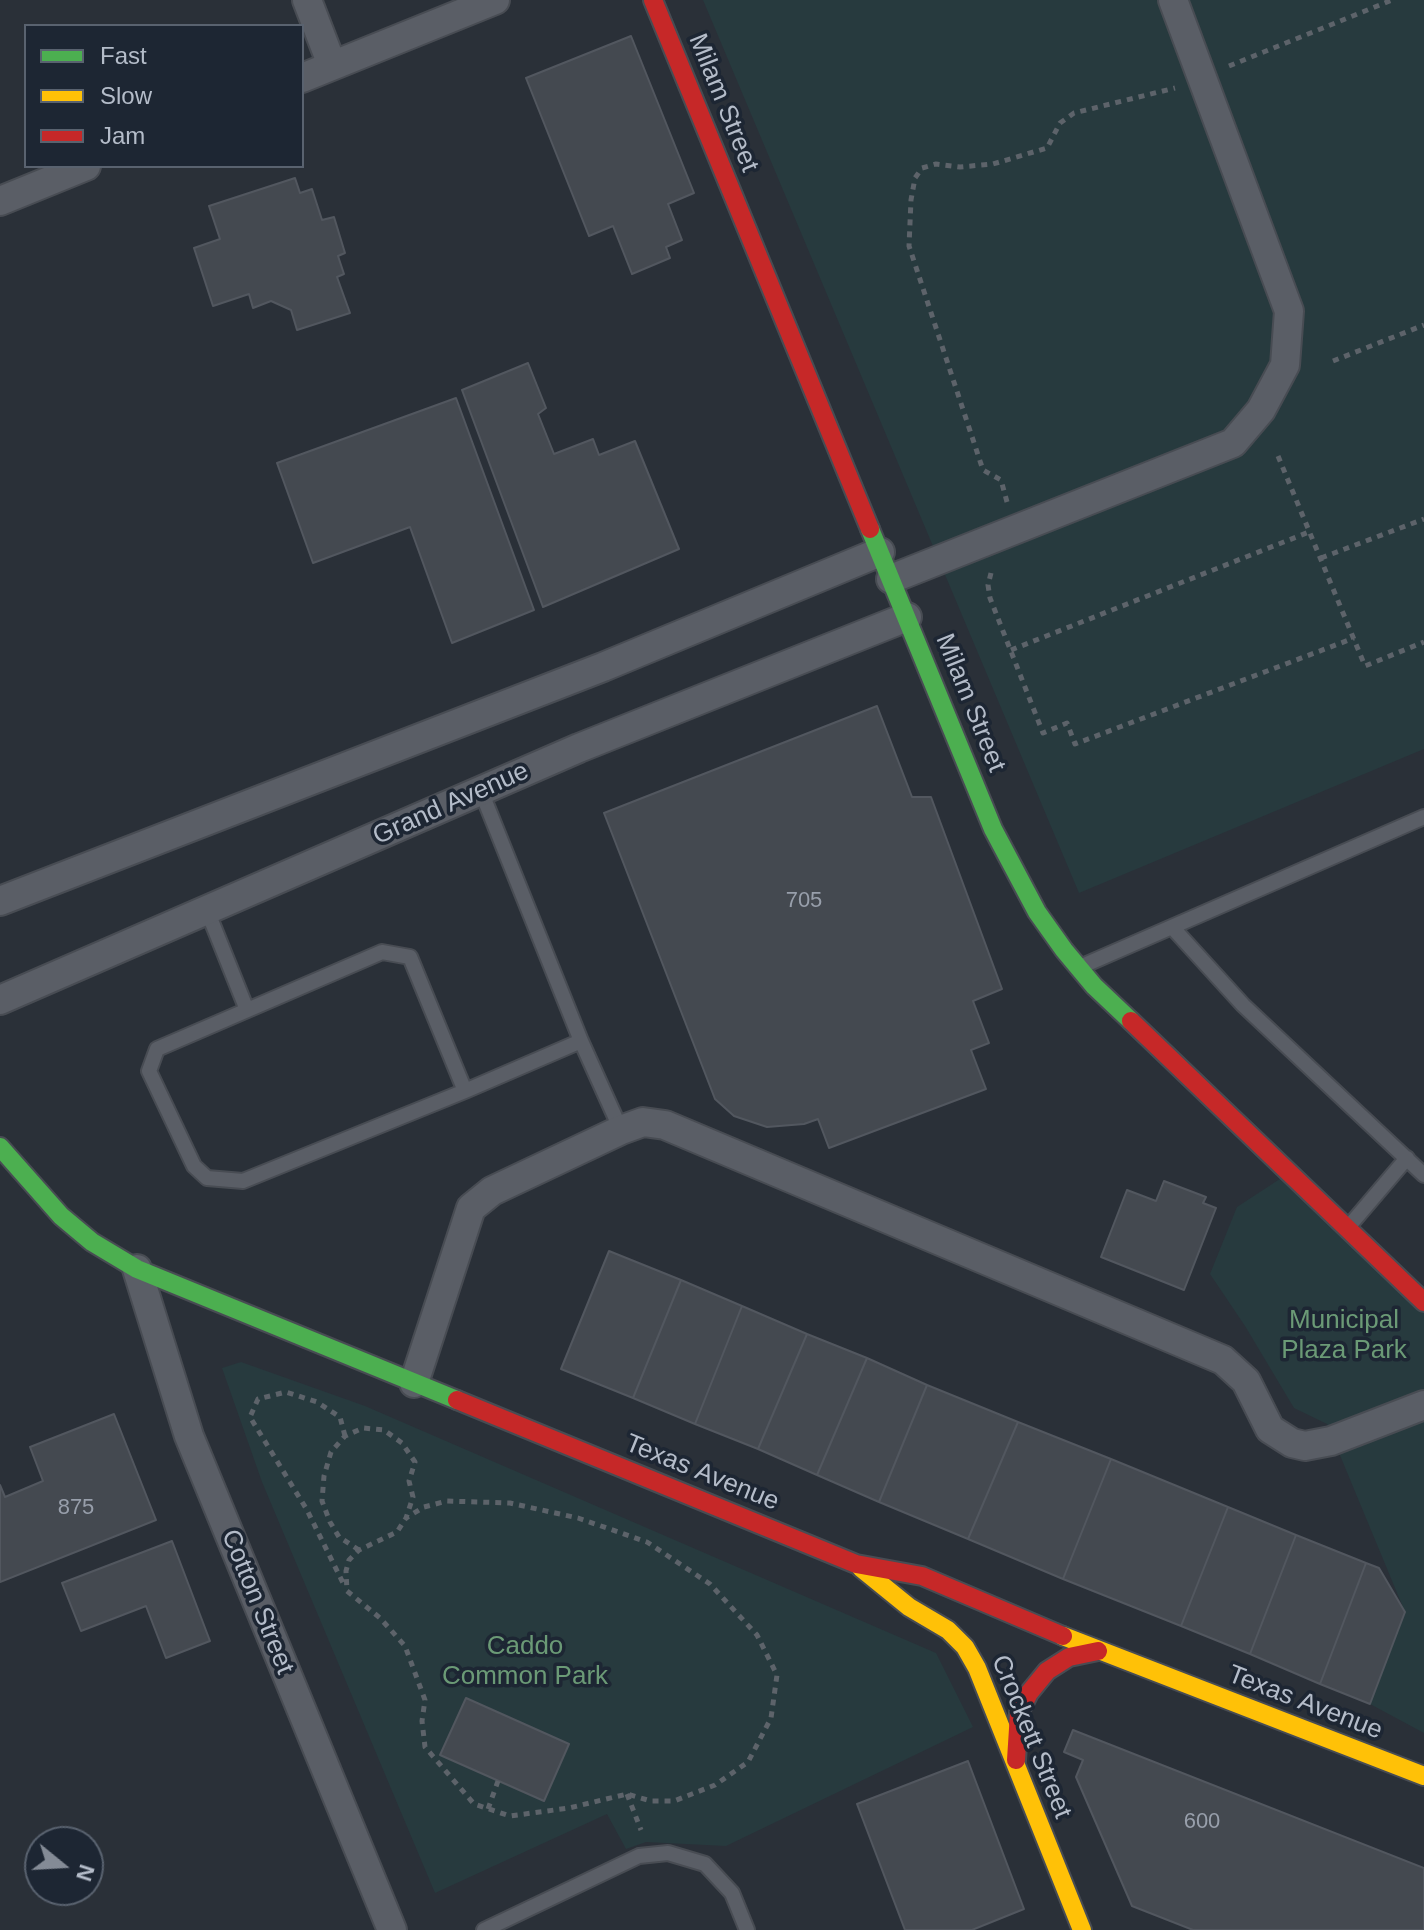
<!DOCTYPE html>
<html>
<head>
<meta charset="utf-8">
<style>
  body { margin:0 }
  #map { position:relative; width:1424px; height:1930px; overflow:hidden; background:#2a3038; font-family:Helvetica,sans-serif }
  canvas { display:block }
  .legend { position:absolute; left:24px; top:24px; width:280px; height:144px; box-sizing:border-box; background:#1d2633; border:2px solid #59626f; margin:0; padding:10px 14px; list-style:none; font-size:24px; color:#b4bcc9 }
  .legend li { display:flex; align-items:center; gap:16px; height:40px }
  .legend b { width:40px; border:2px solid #59626f }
  .north { position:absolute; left:24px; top:1826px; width:80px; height:80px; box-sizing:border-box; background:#1d2633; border:2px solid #59626f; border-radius:50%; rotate:108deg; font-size:22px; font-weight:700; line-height:32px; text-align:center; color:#b4bcc9 }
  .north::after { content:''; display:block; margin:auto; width:28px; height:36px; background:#848b96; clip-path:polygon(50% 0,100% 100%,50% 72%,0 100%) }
</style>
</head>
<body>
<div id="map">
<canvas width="1424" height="1930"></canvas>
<ul class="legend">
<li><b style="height:10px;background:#4caf50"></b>Fast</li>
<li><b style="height:10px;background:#ffc107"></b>Slow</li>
<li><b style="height:10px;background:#c62828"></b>Jam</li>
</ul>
<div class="north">N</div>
</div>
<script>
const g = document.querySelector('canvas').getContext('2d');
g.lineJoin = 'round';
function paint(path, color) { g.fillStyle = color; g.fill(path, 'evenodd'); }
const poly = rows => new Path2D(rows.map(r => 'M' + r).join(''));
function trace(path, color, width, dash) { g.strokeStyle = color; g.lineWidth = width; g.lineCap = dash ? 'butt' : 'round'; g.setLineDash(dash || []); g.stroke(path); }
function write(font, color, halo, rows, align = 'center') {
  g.font = font + ' Helvetica,sans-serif'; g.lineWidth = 7; g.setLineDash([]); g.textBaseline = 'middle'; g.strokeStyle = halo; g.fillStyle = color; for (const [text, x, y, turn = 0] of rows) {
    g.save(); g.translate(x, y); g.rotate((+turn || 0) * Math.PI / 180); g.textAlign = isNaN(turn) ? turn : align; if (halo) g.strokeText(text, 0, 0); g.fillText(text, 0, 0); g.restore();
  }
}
const green = poly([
  [703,0,1424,0,1424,749,1079,893],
  [1289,1173,1424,1302,1424,1733,1370,1704,1405,1612,1327,1424,1294,1408,1245,1326,1210,1274,1237,1207],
  [241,1362,365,1406,936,1653,973,1727,726,1846,646,1842,626,1849,607,1814,435,1893,262,1482,222,1368]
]);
const building = poly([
  [631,36,694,193,668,204,682,240,666,247,670,258,632,274,613,226,589,236,526,78,631,36],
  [295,178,300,193,312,189,322,220,334,217,345,253,338,256,344,274,337,277,350,313,297,330,291,310,271,301,253,308,249,294,213,306,194,248,220,239,209,206,295,178],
  [528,363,546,408,538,414,554,454,593,439,599,455,635,441,679,549,543,607,462,390,528,363],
  [456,398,534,610,452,643,410,527,313,563,277,463,456,398],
  [877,706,912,797,931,797,1002,989,973,1001,989,1043,971,1050,986,1089,829,1148,818,1119,804,1124,767,1127,734,1116,715,1099,604,813,877,706],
  [1164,1181,1206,1197,1203,1203,1216,1208,1184,1290,1101,1257,1127,1190,1156,1201,1164,1181],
  [609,1251,681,1280,633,1398,561,1369,609,1251],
  [681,1280,742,1306,695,1424,633,1398,681,1280],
  [742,1306,807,1334,758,1449,695,1424,742,1306],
  [807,1334,867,1358,817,1475,758,1449,807,1334],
  [867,1358,927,1385,879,1502,817,1475,867,1358],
  [927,1385,1018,1422,968,1539,879,1502,927,1385],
  [114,1414,156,1520,0,1582,0,1485,5,1497,43,1481,30,1447,114,1414],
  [1018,1422,1111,1459,1063,1579,968,1539,1018,1422],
  [1111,1459,1228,1507,1181,1626,1063,1579,1111,1459],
  [1228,1507,1296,1535,1250,1654,1181,1626,1228,1507],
  [1296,1535,1366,1563,1320,1684,1250,1654,1296,1535],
  [172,1541,210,1641,166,1658,146,1606,81,1631,62,1583,172,1541],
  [1366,1563,1379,1568,1405,1612,1370,1704,1320,1684,1366,1563],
  [466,1698,569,1744,544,1801,440,1755,466,1698],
  [1073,1730,1424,1868,1424,1930,1193,1930,1132,1906,1076,1777,1083,1760,1064,1752,1073,1730],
  [968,1761,1024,1909,972,1930,905,1930,857,1804,968,1761]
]);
const path = poly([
  [1229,66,1392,0],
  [1333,361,1424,325],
  [1278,456,1365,666,1424,642],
  [1007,502,1001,480,983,470,909,246,911,200,915,178,922,168,936,164,960,167,993,164,1047,148,1060,123,1074,113,1175,88],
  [1321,558,1424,519],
  [991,573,988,585,990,598,1043,733,1067,723,1075,744,1354,638],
  [1011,650,1309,532],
  [345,1436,340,1417,317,1402,286,1392,258,1399,250,1417,307,1510,345,1587],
  [359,1550,339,1537,330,1522,322,1501,324,1476,331,1452,345,1436,363,1428,384,1430,402,1443,415,1462,409,1481,413,1497,406,1518,397,1532,359,1550,349,1560,346,1571,347,1591,380,1618,405,1646,425,1700,422,1721,425,1747,474,1804,510,1816,569,1808,627,1794,651,1801,674,1801,715,1785,748,1762,771,1718,777,1675,757,1635,710,1584,647,1542,578,1518,510,1503,447,1501,424,1507,406,1518],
  [627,1794,641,1830],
  [488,1809,498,1781]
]);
const lane = poly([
  [481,791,581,1041,621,1130],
  [207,910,247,1010],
  [1172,927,1243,1005,1424,1175],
  [1080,967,1424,817],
  [465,1091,410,957,382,952,157,1049,149,1071,194,1166,207,1178,243,1181,465,1091,581,1041],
  [1350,1225,1407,1158],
  [484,1930,639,1856,668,1853,705,1864,732,1893,747,1930]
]);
const street = poly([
  [307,0,332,65],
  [302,78,495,0],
  [0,201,86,166],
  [891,579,1233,443,1261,410,1285,365,1289,311,1173,0],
  [0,901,603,667,880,552],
  [0,1000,579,748,907,617],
  [137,1269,189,1436,392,1930],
  [414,1383,471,1208,492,1191,621,1130,643,1122,665,1125,1223,1360,1246,1381,1270,1429,1292,1443,1305,1446,1331,1441,1424,1405]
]);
const fast = poly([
  [870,529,993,829,1037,912,1064,950,1094,986,1131,1021],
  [0,1147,61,1216,92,1242,137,1269,457,1400]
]);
const slow = poly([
  [861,1568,909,1607,948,1630,965,1647,977,1668,1082,1930],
  [1063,1636,1424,1776]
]);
const jam = poly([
  [653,0,870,529],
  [1131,1021,1424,1302],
  [457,1400,856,1564,922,1576,1063,1636],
  [1016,1760,1019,1713,1029,1693,1047,1671,1069,1657,1098,1651]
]);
const numberNames = [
  ["705",804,901],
  ["875",76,1508],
  ["600",1202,1822]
];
const streetNames = [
  ["Milam Street",723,103,68],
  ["Milam Street",970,703,68],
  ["Grand Avenue",451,804,-24],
  ["Texas Avenue",702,1473,22],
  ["Cotton Street",257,1602,68],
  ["Texas Avenue",1305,1703,21],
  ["Crockett Street",1031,1737,68]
];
const parkNames = [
  ["Municipal",1344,1321],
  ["Plaza Park",1344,1351],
  ["Caddo",525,1647],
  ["Common Park",525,1677]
];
paint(green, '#273a3e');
paint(building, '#444950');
trace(building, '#52575f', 2);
trace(lane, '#484c53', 18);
trace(street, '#484c53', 32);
trace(fast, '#484c53', 22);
trace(slow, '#484c53', 22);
trace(jam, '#484c53', 22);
trace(path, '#5d636a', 5, [6, 6]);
trace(lane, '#5a5e66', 14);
trace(street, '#5a5e66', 28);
trace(fast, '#4caf50', 18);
trace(slow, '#ffc107', 18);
trace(jam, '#c62828', 18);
write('22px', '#989fab', null, numberNames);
write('26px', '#b4bcc9', '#1d2633', streetNames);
write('26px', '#6b9a76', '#1d2633', parkNames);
</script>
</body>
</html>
